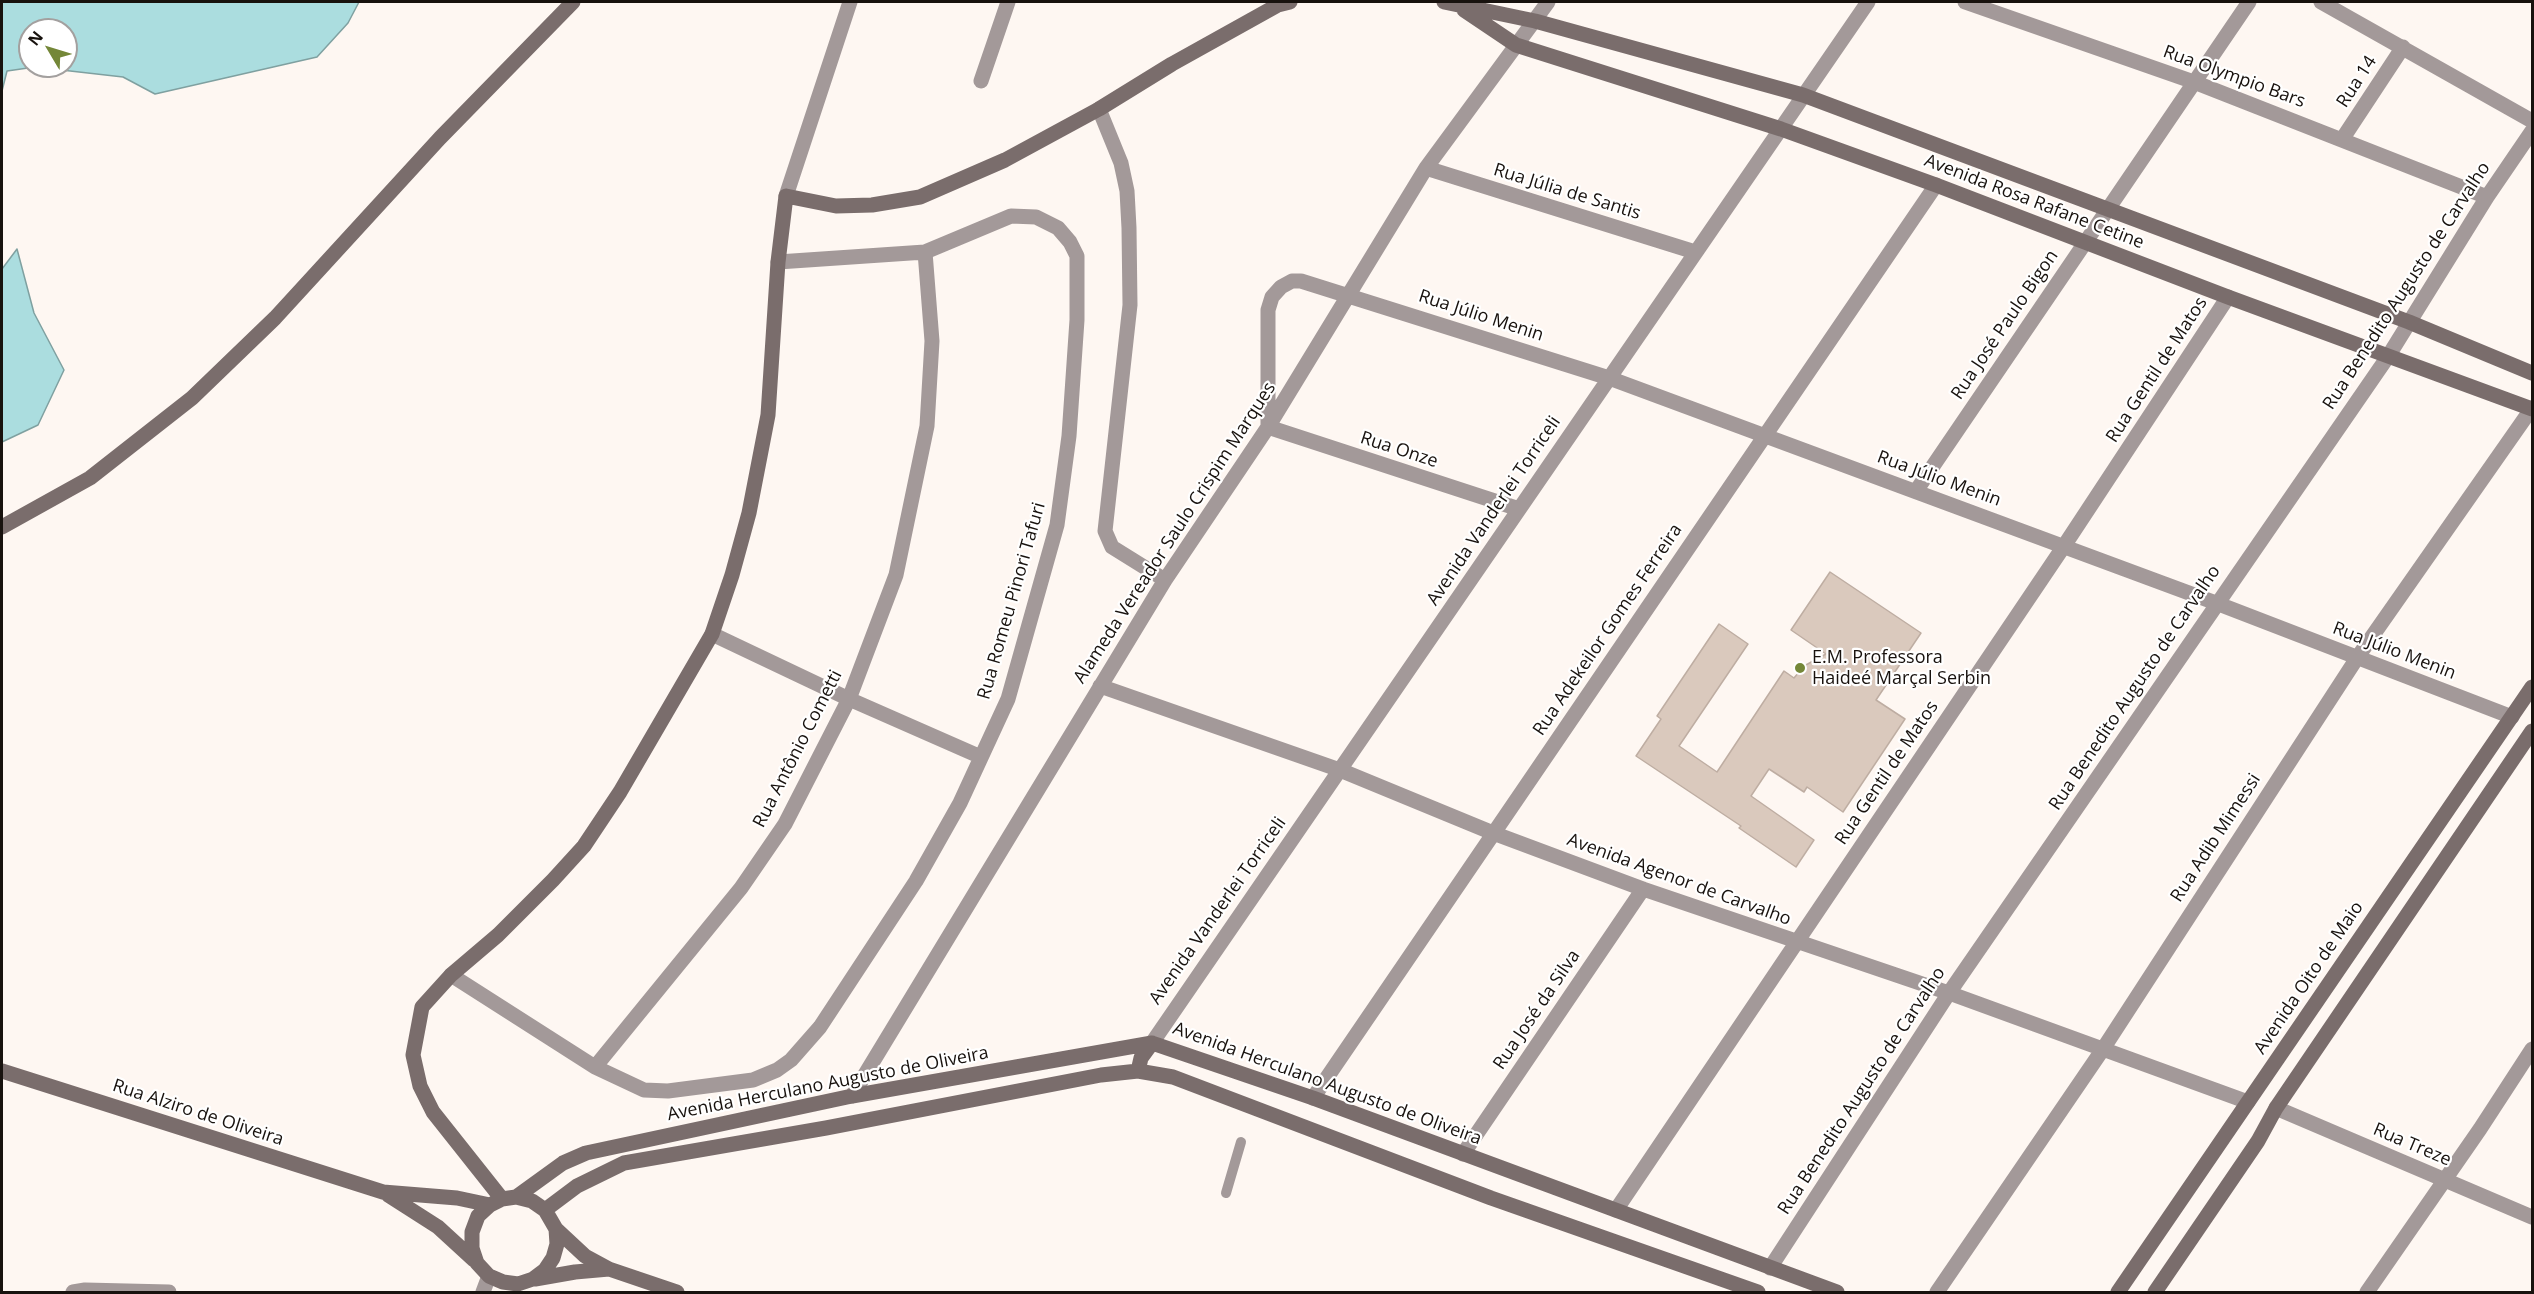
<!DOCTYPE html>
<html>
<head>
<meta charset="utf-8">
<style>
  body { margin:0 }
  #map { position:relative; width:2534px; height:1294px; overflow:hidden; background:#fef7f2; font-family:"Open Sans",sans-serif }
  canvas { display:block }
  .frame { position:absolute; inset:0; border:3px solid #18120e; pointer-events:none }
  .north { position:absolute; left:18px; top:18px; width:60px; height:60px; box-sizing:border-box; background:#fff; border:2px solid #a3a09f; border-radius:50%; rotate:308deg; font-size:16px; font-weight:700; line-height:24px; text-align:center; color:#18120e }
  .north::after { content:''; display:block; margin:auto; width:21px; height:27px; background:#748738; clip-path:polygon(50% 0,100% 100%,50% 72%,0 100%) }
</style>
</head>
<body>
<div id="map">
<canvas width="2534" height="1294"></canvas>
<div class="frame"></div>
<div class="north">N</div>
</div>
<script>
const g = document.querySelector('canvas').getContext('2d');
g.lineJoin = 'round';
function paint(path, color) { g.fillStyle = color; g.fill(path, 'evenodd'); }
const poly = rows => new Path2D(rows.map(r => 'M' + r).join(''));
function trace(path, color, width, dash) { g.strokeStyle = color; g.lineWidth = width; g.lineCap = dash ? 'butt' : 'round'; g.setLineDash(dash || []); g.stroke(path); }
function write(font, color, halo, rows, align = 'center') {
  g.font = font + ' "Open Sans",sans-serif'; g.lineWidth = 4.5; g.setLineDash([]); g.textBaseline = 'middle'; g.strokeStyle = halo; g.fillStyle = color; for (const [text, x, y, turn = 0] of rows) {
    g.save(); g.translate(x, y); g.rotate((+turn || 0) * Math.PI / 180); g.textAlign = isNaN(turn) ? turn : align; if (halo) g.strokeText(text, 0, 0); g.fillText(text, 0, 0); g.restore();
  }
}
const water = poly([
  [2,2,359,2,348,23,317,57,155,94,123,77,35,67,7,71,2,91,2,2],
  [30,30,66,30,66,66,30,66,30,30],
  [17,249,34,313,64,370,38,425,2,442,2,269,17,249]
]);
const building = poly([
  [1830,572,1921,633,1876,700,1905,719,1843,812,1807,787,1804,792,1769,769,1751,796,1814,840,1796,867,1739,828,1741,826,1636,756,1661,719,1657,716,1719,624,1748,644,1679,746,1717,772,1784,671,1794,678,1804,666,1826,654,1791,630,1830,572]
]);
const lane = poly([
  [1226,1193,1241,1142]
]);
const street = poly([
  [1965,2,2194,82,2487,197],
  [2321,2,2532,121],
  [981,81,1008,2],
  [1099,109,1121,163,1127,191,1129,228,1130,305,1105,531,1112,547,1165,580],
  [2343,138,2403,47],
  [1426,168,1695,252],
  [786,196,850,2],
  [1916,491,2249,2],
  [1519,509,1268,427,1268,310,1272,297,1281,287,1292,281,1301,281,1609,378,2216,603,2512,717],
  [712,634,849,699,981,757],
  [1100,686,1340,770,1493,833,1643,889,1949,993,2248,1102],
  [451,975,595,1067,644,1090,668,1091,753,1080,777,1070,791,1060,820,1027,916,881,960,803,1008,699,1057,525,1069,436,1077,320,1077,256,1070,242,1058,228,1036,217,1011,216,925,252,778,262],
  [1152,1043,1868,2],
  [595,1067,741,888,785,824,849,699,896,575,927,426,932,341,925,252],
  [852,1096,1165,580,1268,427,1426,168,1548,2],
  [1313,1098,1936,185],
  [2276,1108,2532,1217],
  [1463,1154,1643,889],
  [1616,1210,2064,546,2228,297],
  [1770,1268,1949,993,2389,355,2487,197,2532,131],
  [73,1292,85,1290,169,1292],
  [483,1292,489,1276],
  [1937,1292,2103,1049,2357,658,2532,408],
  [2367,1292,2480,1129,2532,1049]
]);
const secondary = poly([
  [1444,2,1535,21,1803,95,2409,322,2532,373],
  [1464,10,1516,45,1781,129,1936,185,2228,297,2532,409],
  [2,527,90,478,192,398,275,318,440,138,573,2],
  [2,1071,383,1192,457,1198,490,1205],
  [1138,1071,1141,1058,1152,1043],
  [388,1195,438,1227,474,1260],
  [516,1197,563,1163,586,1153,852,1096,1152,1043,1313,1098,1837,1292],
  [502,1199,433,1112,420,1086,413,1055,422,1007,451,975,498,935,553,880,584,846,620,792,712,634,732,575,749,513,768,415,778,262,786,196,836,206,872,205,920,197,1005,160,1099,109,1172,64,1278,5,1290,2],
  [545,1210,577,1186,624,1163,826,1128,1101,1075,1138,1071,1173,1077,1491,1198,1758,1292],
  [556,1229,557,1244,553,1258,545,1270,533,1279,518,1284,503,1282,489,1276,477,1263,472,1248,472,1232,478,1216,490,1205,502,1199,516,1197,532,1201,545,1210,556,1229,585,1256,609,1269,677,1292],
  [535,1279,575,1272,609,1269],
  [2118,1292,2532,687],
  [2155,1292,2258,1141,2276,1108,2532,731]
]);
const markers = [
  [1800,668,6,"#748738"]
];
const streetNames = [
  ["Rua Olympio Bars",2234,77,20],
  ["Rua 14",2357,82,-57],
  ["Rua Júlia de Santis",1567,192,17],
  ["Avenida Rosa Rafane Cetine",2034,202,21],
  ["Rua Benedito Augusto de Carvalho",2407,286,-57],
  ["Rua Júlio Menin",1481,316,18],
  ["Rua José Paulo Bigon",2005,325,-56],
  ["Rua Gentil de Matos",2157,370,-57],
  ["Rua Onze",1399,450,18],
  ["Rua Júlio Menin",1939,479,20],
  ["Avenida Vanderlei Torriceli",1494,511,-56],
  ["Alameda Vereador Saulo Crispim Marques",1175,533,-57],
  ["Rua Romeu Pinori Tafuri",1012,601,-74],
  ["Rua Adekeilor Gomes Ferreira",1608,630,-56],
  ["Rua Júlio Menin",2394,651,21],
  ["Rua Benedito Augusto de Carvalho",2135,688,-56],
  ["Rua Antônio Cometti",798,749,-63],
  ["Rua Gentil de Matos",1887,773,-56],
  ["Rua Adib Mimessi",2216,838,-57],
  ["Avenida Agenor de Carvalho",1679,880,20],
  ["Avenida Vanderlei Torriceli",1218,911,-55],
  ["Avenida Oito de Maio",2309,978,-56],
  ["Rua José da Silva",1537,1010,-56],
  ["Avenida Herculano Augusto de Oliveira",828,1084,-11],
  ["Avenida Herculano Augusto de Oliveira",1327,1084,20],
  ["Rua Benedito Augusto de Carvalho",1862,1091,-57],
  ["Rua Alziro de Oliveira",198,1113,18],
  ["Rua Treze",2412,1145,23]
];
const poiNames = [
  ["E.M. Professora",1812,658],
  ["Haideé Marçal Serbin",1812,679]
];
paint(water, '#abdddf');
trace(water, '#7fa0a0', 1.5);
paint(building, '#dac9bd');
trace(building, '#beada2', 1.5);
trace(lane, '#a39999', 10);
trace(street, '#a39999', 15);
trace(secondary, '#7a6d6c', 15);
for (const [x, y, r, color] of markers) { const dot = new Path2D(); dot.arc(x, y, r, 0, 2 * Math.PI); g.fillStyle = color; g.fill(dot); trace(dot, '#fff', 2); }
write('18px', '#18120e', '#fff', streetNames);
write('18px', '#18120e', '#fff', poiNames, 'left');
</script>
</body>
</html>
